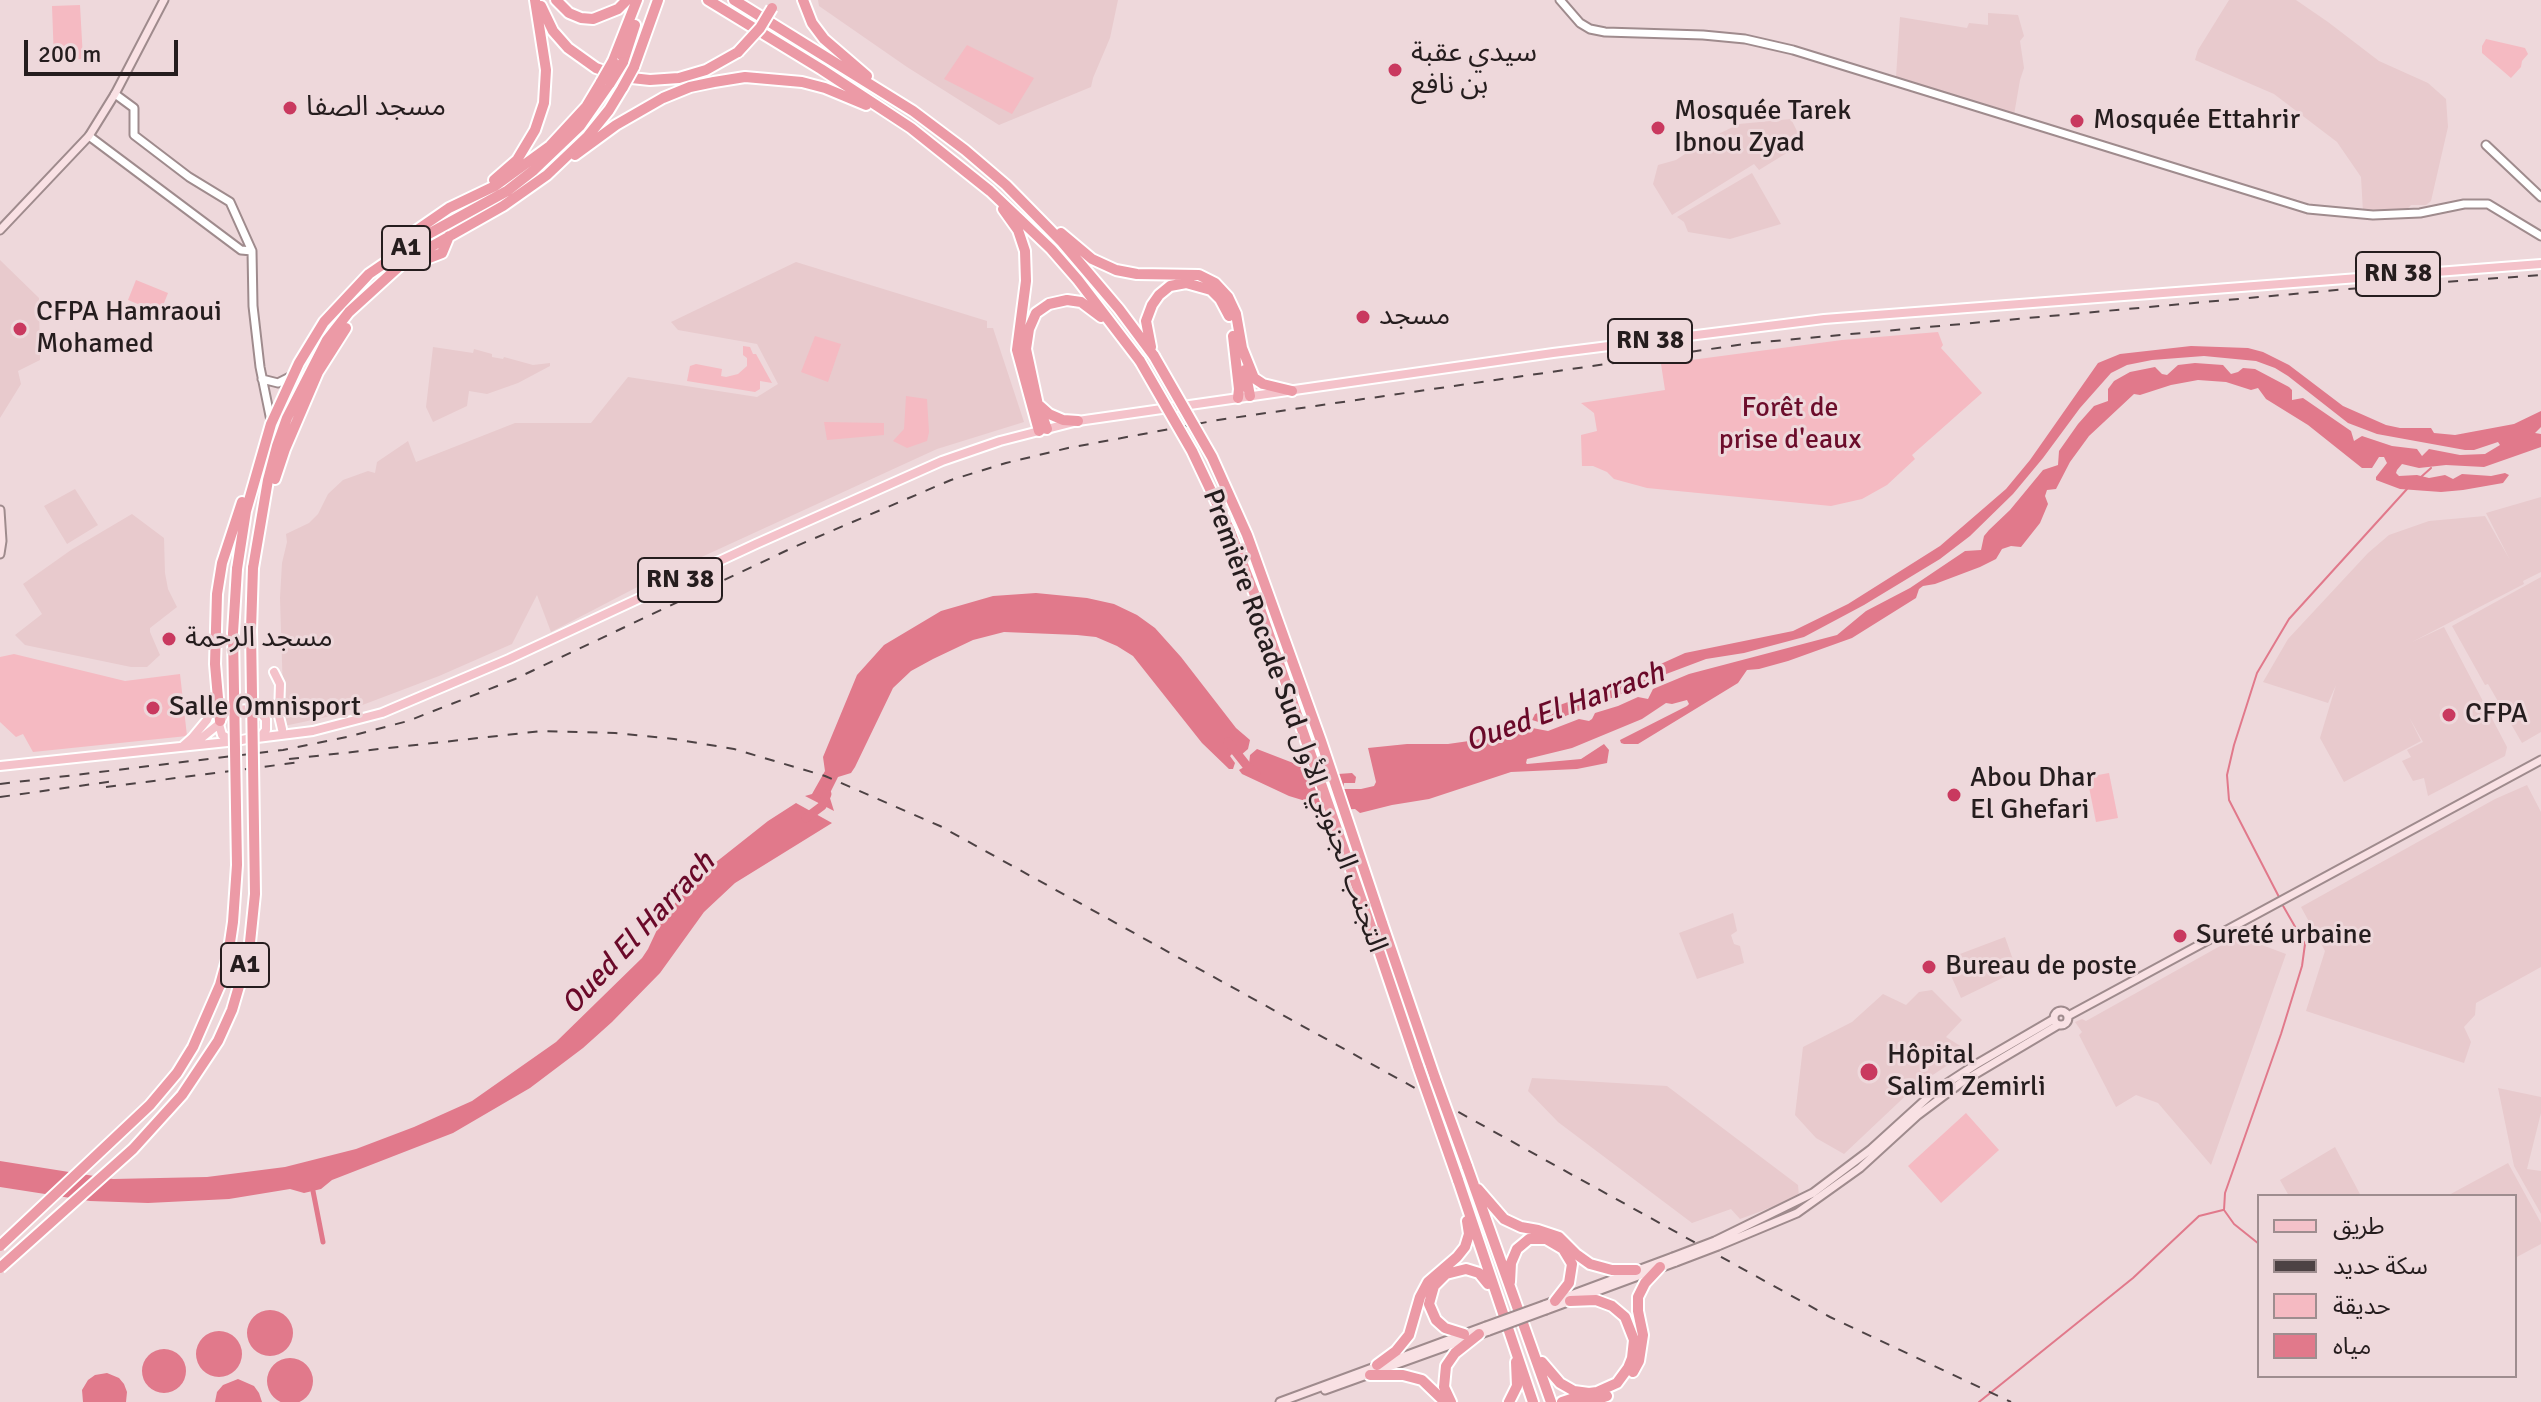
<!DOCTYPE html>
<html>
<head>
<meta charset="utf-8">
<style>
  body { margin:0 }
  #map { position:relative; width:2541px; height:1402px; overflow:hidden; background:#eed8db; font-family:Signika,"Noto Sans Arabic",sans-serif }
  canvas { display:block }
  .legend { position:absolute; left:2257px; top:1194px; width:260px; height:184px; box-sizing:border-box; background:#eed8db; border:2px solid #9e8d8f; margin:0; padding:10px 14px; list-style:none; font-size:24px; color:#251d1e }
  .legend li { display:flex; align-items:center; gap:16px; height:40px }
  .legend b { width:40px; border:2px solid #9e8d8f }
  .scale { position:absolute; left:24px; top:40px; width:154px; height:36px; box-sizing:border-box; border:4px solid #251d1e; border-top:0; padding-left:10px; font-size:24px; line-height:28px; white-space:nowrap; color:#251d1e; -webkit-text-stroke:6px #eed8db; paint-order:stroke }
</style>
</head>
<body>
<div id="map">
<canvas width="2541" height="1402"></canvas>
<ul class="legend">
<li><b style="height:10px;background:#f4c2ca"></b>طريق</li>
<li><b style="height:10px;background:#4d4244"></b>سكة حديد</li>
<li><b style="height:22px;background:#f5bac2"></b>حديقة</li>
<li><b style="height:22px;background:#e1798b"></b>مياه</li>
</ul>
<div class="scale">200 m</div>
</div>
<script>
const g = document.querySelector('canvas').getContext('2d');
g.lineJoin = 'round';
function paint(path, color) { g.fillStyle = color; g.fill(path, 'evenodd'); }
const poly = rows => new Path2D(rows.map(r => 'M' + r).join(''));
function trace(path, color, width, dash) { g.strokeStyle = color; g.lineWidth = width; g.lineCap = dash ? 'butt' : 'round'; g.setLineDash(dash || []); g.stroke(path); }
function write(font, color, halo, rows, align = 'center') {
  g.font = font + ' Signika,"Noto Sans Arabic",sans-serif'; g.lineWidth = 6; g.setLineDash([]); g.textBaseline = 'middle'; g.strokeStyle = halo; g.fillStyle = color; for (const [text, x, y, turn = 0] of rows) {
    g.save(); g.translate(x, y); g.rotate((+turn || 0) * Math.PI / 180); g.textAlign = isNaN(turn) ? turn : align; if (halo) g.strokeText(text, 0, 0); g.fillText(text, 0, 0); g.restore();
  }
}
const built = poly([
  [818,0,1118,0,1110,38,1093,78,1091,87,999,125,907,67,819,6],
  [2229,0,2296,0,2328,22,2379,61,2428,83,2446,99,2448,127,2431,201,2426,205,2411,205,2403,214,2363,212,2361,177,2337,142,2274,94,2195,60,2198,50],
  [1988,13,2018,15,2024,36,2020,41,2024,68,2020,80,2014,115,1896,77,1900,17,1967,28,1969,23,1988,25],
  [1791,119,1803,143,1759,170,1754,164,1672,215,1653,184,1658,165,1676,160,1706,140,1739,124],
  [1752,173,1781,224,1730,239,1688,232,1684,222,1677,217],
  [0,260,39,298,40,360,18,371,21,384,0,418],
  [796,262,987,321,987,328,993,328,1024,422,937,449,671,571,667,566,644,578,645,583,551,632,537,595,512,644,439,676,336,715,284,726,280,598,282,563,287,542,286,534,309,523,318,514,328,494,343,480,368,471,375,473,377,462,408,441,416,462,515,423,591,423,628,377,757,397,778,384,757,344,678,330,671,322],
  [433,347,473,353,474,349,492,354,492,357,503,359,504,357,533,365,550,363,550,366,518,383,487,394,469,391,467,406,433,422,426,407],
  [75,489,98,525,67,544,44,506],
  [2541,497,2541,572,2523,581,2524,584,2412,642,2444,627,2507,747,2505,756,2428,796,2424,778,2413,781,2402,761,2411,757,2407,750,2423,742,2409,717,2421,741,2344,782,2320,738,2336,685,2328,703,2263,682,2288,639,2368,553,2389,535,2429,521,2485,516,2510,560,2486,513],
  [132,514,164,538,165,573,168,589,177,607,150,628,150,632,160,655,147,667,131,667,25,645,15,635,42,614,23,584,71,550],
  [2541,577,2541,732,2522,743,2488,684,2485,685,2452,626],
  [2527,785,2541,812,2541,967,2476,1003,2475,1015,2464,1027,2471,1042,2464,1063,2306,1011,2325,951,2301,907,2495,799],
  [1733,913,1737,931,1731,935,1734,944,1740,946,1744,963,1697,979,1679,933],
  [2238,936,2286,954,2211,1165,2158,1103,2136,1095,2116,1107,2079,1035,2082,1032,2075,1022,2082,1019,2086,1021],
  [2005,937,2017,971,1961,998,1944,960],
  [1932,990,1962,1020,1946,1037,1962,1047,1960,1057,1916,1086,1844,1154,1816,1138,1795,1115,1803,1047,1852,1022,1883,994,1906,1005,1919,992],
  [1532,1078,1667,1086,1798,1185,1799,1197,1740,1219,1731,1209,1692,1223,1558,1122,1528,1091],
  [2498,1088,2541,1097,2541,1113,2527,1169,2541,1171,2541,1214,2514,1166],
  [2335,1147,2361,1196,2289,1196,2280,1180],
  [2508,1163,2541,1223,2541,1244,2515,1258,2515,1196,2447,1196]
]);
const green = poly([
  [80,5,83,59,54,60,52,6],
  [2486,39,2525,48,2528,54,2522,61,2521,67,2511,78,2482,53,2482,46],
  [967,45,1034,78,1012,114,944,79],
  [136,280,168,293,160,313,128,300],
  [1938,332,1943,345,1941,348,1982,393,1912,455,1915,459,1887,485,1862,499,1831,506,1647,488,1614,479,1607,472,1593,466,1582,466,1581,435,1597,431,1594,413,1581,403,1665,390,1661,364,1842,340],
  [815,336,841,344,828,382,801,372],
  [743,346,750,347,753,354,756,354,772,383,760,381,760,389,755,392,687,381,690,366,696,364,722,369,721,376,726,377,738,374,747,366,747,358,743,355],
  [906,396,927,399,929,432,927,441,907,448,893,441,904,429],
  [824,422,884,423,884,435,827,440],
  [14,654,125,681,180,674,187,736,33,752,23,734,16,737,0,722,0,657],
  [2109,773,2118,818,2096,822,2087,777],
  [1966,1113,1999,1150,1941,1203,1908,1166]
]);
const water = poly([
  [2191,346,2248,348,2263,352,2289,365,2343,406,2386,425,2400,428,2431,428,2434,433,2455,435,2514,424,2541,411,2541,427,2535,433,2541,434,2541,447,2484,467,2446,465,2419,468,2402,464,2397,470,2396,473,2399,476,2417,475,2429,478,2445,475,2453,479,2462,474,2491,476,2505,473,2509,475,2503,483,2463,490,2441,492,2400,489,2376,480,2376,477,2387,463,2384,457,2379,457,2372,468,2362,468,2308,425,2266,399,2258,388,2251,390,2226,382,2198,380,2171,385,2140,395,2134,394,2089,436,2070,462,2056,489,2047,490,2045,496,2048,504,2040,523,2021,547,2011,546,2002,549,1996,559,1980,567,1935,584,1923,586,1919,589,1916,598,1852,638,1788,661,1759,669,1747,670,1738,683,1638,744,1624,744,1621,743,1620,740,1687,706,1689,704,1687,700,1672,704,1666,703,1642,719,1572,748,1527,759,1526,763,1527,764,1581,759,1604,744,1609,750,1607,763,1577,769,1511,772,1429,799,1392,805,1360,813,1355,809,1335,810,1289,796,1242,774,1239,770,1249,764,1250,755,1257,749,1301,766,1338,774,1352,773,1356,777,1355,783,1344,783,1343,789,1361,789,1374,786,1376,782,1368,748,1407,744,1448,744,1476,740,1522,726,1548,731,1579,719,1589,721,1592,719,1595,713,1618,706,1638,697,1648,699,1653,689,1689,674,1837,635,1866,611,1910,588,1965,551,1981,550,1984,536,1989,530,2010,510,2043,470,2058,465,2059,451,2078,424,2094,406,2108,401,2108,389,2114,381,2130,372,2155,367,2162,374,2167,375,2178,365,2195,363,2223,365,2231,374,2238,372,2243,368,2255,369,2289,387,2292,390,2292,400,2303,398,2351,431,2354,441,2362,436,2392,446,2417,449,2422,456,2429,449,2460,455,2485,454,2500,445,2498,442,2474,450,2465,450,2377,434,2348,423,2288,376,2275,368,2256,361,2204,356,2152,360,2127,365,2111,373,2080,408,2043,458,2013,494,1970,536,1940,559,1864,605,1804,637,1744,653,1706,659,1645,682,1619,695,1545,724,1532,720,1535,714,1612,686,1685,653,1793,631,1848,604,1940,546,2006,489,2030,460,2098,363,2120,354],
  [1036,593,1087,598,1114,604,1137,615,1155,628,1181,657,1236,728,1250,740,1248,749,1241,755,1239,756,1235,751,1230,756,1235,763,1233,769,1229,769,1202,743,1133,656,1117,646,1096,637,1077,635,1004,632,973,640,933,659,911,671,893,688,855,767,851,773,838,777,829,795,834,811,805,796,812,794,825,771,823,757,857,675,884,645,941,611,993,596],
  [796,803,832,823,735,883,704,912,660,973,612,1022,583,1048,530,1088,453,1133,332,1180,321,1189,304,1193,290,1189,229,1199,148,1203,90,1201,0,1187,0,1161,113,1179,207,1177,285,1167,356,1149,414,1127,472,1101,556,1042,642,958,648,949,663,917,701,874,768,821],
  '247 1333a23 23 0 1 1 46 0a23 23 0 1 1-46 0Z',
  '196 1354a23 23 0 1 1 46 0a23 23 0 1 1-46 0Z',
  '142 1371a22 22 0 1 1 44 0a22 22 0 1 1-44 0Z',
  '267 1381a23 23 0 1 1 46 0a23 23 0 1 1-46 0Z',
  [107,1373,119,1378,124,1384,127,1392,126,1402,83,1402,82,1390,88,1380,95,1375],
  [238,1379,254,1386,259,1393,262,1402,215,1402,217,1392,223,1385]
]);
const stream = poly([
  [2421,477,2431,468],
  [2279,897,2229,800,2227,775,2234,745,2257,673,2289,619,2407,489],
  [2259,1244,2234,1224,2224,1210,2225,1193,2281,1034,2302,966,2305,944,2282,904],
  [1979,1402,2133,1278,2199,1216,2223,1210]
]);
const canal = poly([
  [313,1191,323,1242]
]);
const river = poly([
  [1228,742,1247,766,1256,773],
  [806,818,822,806,827,794]
]);
const tertiary = poly([
  [1560,0,1580,23,1590,29,1605,32,1703,35,1745,39,1793,50,2308,209,2373,215,2420,213,2464,204,2488,204,2541,236],
  [115,94,134,108,134,135,189,177,230,202,252,251,253,306,260,367,271,421],
  [89,136,241,250,252,251],
  [2486,145,2541,197],
  [262,379,278,383,292,376]
]);
const secondary = poly([
  [0,230,89,136,115,94,164,0],
  [0,510,2,541,0,554],
  '2054 1018a7 7 0 1 1 14 0a7 7 0 1 1-14 0Z',
  [2068,1016,2541,760],
  [1715,1241,1813,1193,1870,1150,1935,1091,1975,1065,2054,1019],
  [1718,1246,1797,1213,1860,1168,1918,1115,1962,1082,2058,1025],
  [1544,1305,1673,1257],
  [1546,1310,1676,1262],
  [1325,1390,1489,1331],
  [1280,1402,1486,1326]
]);
const primary = poly([
  [274,672,280,684,279,716,282,729],
  [252,709,259,711,266,719,266,730,261,736,237,741,231,740,222,735,219,724,225,713,234,710,252,709],
  [257,738,313,731,382,713,509,659,756,544,942,461,1000,441,1078,421,1553,353,1824,319,2541,264],
  [194,744,219,724],
  [183,746,192,738,207,720,216,695],
  [0,766,237,741]
]);
const motorway = poly([
  [556,0,569,13,581,18,593,19,618,9,627,0],
  [708,0,821,69,911,128,990,191,1051,249,1078,280,1140,361],
  [734,0,913,111,965,150,1006,185,1062,242,1119,309,1154,356],
  [803,0,812,23,824,39,867,76],
  [541,6,553,31,568,48,596,68,622,77,650,80,679,78,706,70,738,52],
  [613,61,637,0],
  [623,62,635,25],
  [634,67,658,0],
  [575,155,616,125,663,98,690,87,714,82,745,77,802,82,825,88,866,105],
  [494,180,517,160,535,130,544,103,546,70,535,0],
  [1003,209,1018,230,1025,251,1026,281,1017,350,1039,431],
  [1061,233,1092,259,1116,270,1137,274,1199,275,1215,283,1228,297,1236,314,1242,348,1254,378,1263,384,1292,391],
  [392,252,407,237,449,208,495,186,550,146,586,107,601,82],
  [416,263,442,253,449,236],
  [1233,336,1239,389,1238,398],
  [1151,347,1146,321,1152,305,1159,295,1170,286,1186,283,1211,290,1220,299,1229,316],
  [1245,370,1250,396],
  [1040,406,1049,414,1063,420,1078,421],
  [1047,429,1038,405,1026,349,1029,329,1036,313,1049,304,1067,300,1081,302,1101,317],
  [275,479,285,449,318,372,346,328],
  [253,568,268,480,277,446,287,418,327,340,349,312,404,262,503,206,547,175,588,136,609,110,623,87],
  [237,569,246,511,271,424,299,363,324,322,369,274,423,237,507,191,534,170,580,126,610,83],
  [220,721,215,664,217,594,222,563,242,502],
  [1382,923,1435,1078],
  [1371,927,1418,1066],
  [1467,1166,1551,1402],
  [1458,1180,1533,1402],
  [1478,1189,1504,1219,1521,1227,1538,1230,1559,1237,1576,1254,1590,1264,1612,1270,1636,1270],
  [1510,1282,1511,1263,1517,1249,1529,1239,1546,1239,1563,1249,1572,1264,1569,1283,1555,1301],
  [1464,1334,1445,1328,1436,1320,1429,1304,1434,1286,1446,1274,1466,1269,1479,1273,1488,1284],
  [1542,1362,1560,1383,1574,1391,1589,1393,1597,1392,1617,1383,1628,1368,1632,1358,1634,1340,1625,1317,1612,1306,1596,1300,1570,1301],
  [1377,1365,1396,1351,1409,1335,1420,1297,1428,1282,1457,1257,1465,1247,1469,1234,1467,1221],
  [1633,1372,1639,1361,1643,1335,1638,1311,1638,1297,1645,1283,1660,1267],
  [1370,1375,1403,1375,1422,1380,1445,1402],
  [1451,1402,1444,1387,1446,1366,1455,1353,1479,1334],
  [1509,1402,1517,1386,1516,1362],
  [1562,1402,1571,1399,1598,1399,1607,1396]
]);
const rail = poly([
  [289,759,542,731,615,733,674,739,734,749,825,776,940,826,1830,1317,2011,1402],
  [0,784,283,750,347,737,408,721,515,679,794,547,951,480,1006,463,1068,448,1218,420,1752,343,2348,289,2541,275],
  [106,787,301,762],
  [0,797,115,781]
]);
const secondaryBridge = poly([
  [1673,1257,1715,1241],
  [1676,1262,1718,1246],
  [1486,1326,1544,1305],
  [1489,1331,1546,1310]
]);
const motorwayBridge = poly([
  [738,52,760,28,772,8],
  [601,82,613,61],
  [610,83,623,62],
  [623,87,634,67],
  [1154,356,1212,457,1247,535,1321,741,1382,923],
  [1140,361,1192,451,1230,531,1258,603,1371,927],
  [1418,1066,1458,1180],
  [1435,1078,1467,1166],
  [0,1246,150,1105,177,1073,193,1047,220,985,228,956,233,922,237,865,233,633,237,569],
  [0,1268,133,1149,182,1095,218,1041,232,1010,249,952,255,894,251,630,253,568]
]);
const markers = [
  [1395,70,8,"#c9395f"],
  [290,108,8,"#c9395f"],
  [2077,121,8,"#c9395f"],
  [1658,128,8,"#c9395f"],
  [1363,317,8,"#c9395f"],
  [20,329,8,"#c9395f"],
  [169,639,8,"#c9395f"],
  [153,708,8,"#c9395f"],
  [2449,715,8,"#c9395f"],
  [1954,795,8,"#c9395f"],
  [2180,936,8,"#c9395f"],
  [1929,967,8,"#c9395f"],
  [1869,1072,10,"#c9395f"]
];
const shields = [
  [406,248,48],
  [2398,274,84],
  [1650,341,84],
  [680,580,84],
  [245,965,48]
];
const shieldNames = [
  ["A1",406,248],
  ["RN 38",2398,274],
  ["RN 38",1650,341],
  ["RN 38",680,580],
  ["A1",245,965]
];
const poiNames = [
  ["سيدي عقبة",1411,54],
  ["بن نافع",1411,86],
  ["مسجد الصفا",306,108],
  ["Mosquée Tarek",1674,112],
  ["Ibnou Zyad",1674,144],
  ["Mosquée Ettahrir",2093,121],
  ["CFPA Hamraoui",36,313],
  ["Mohamed",36,345],
  ["مسجد",1379,317],
  ["مسجد الرحمة",185,639],
  ["Salle Omnisport",169,708],
  ["CFPA",2465,715],
  ["Abou Dhar",1970,779],
  ["El Ghefari",1970,811],
  ["Sureté urbaine",2196,936],
  ["Bureau de poste",1945,967],
  ["Hôpital",1887,1056],
  ["Salim Zemirli",1887,1088]
];
const parkNames = [
  ["Forêt de",1790,409],
  ["prise d'eaux",1790,441]
];
const streetNames = [
  ["Première Rocade Sud التجنب الجنوبي الأول",1294,721,70]
];
const waterNames = [
  ["Oued El Harrach",1565,708,-20],
  ["Oued El Harrach",639,934,-47]
];
paint(built, '#e8cacd');
paint(green, '#f5bac2');
paint(water, '#e1798b');
trace(stream, '#e1798b', 2);
trace(canal, '#e1798b', 5);
trace(river, '#e1798b', 9);
trace(tertiary, '#9f8b8d', 11);
trace(secondary, '#9f8b8d', 11);
trace(primary, '#fff', 12);
trace(motorway, '#fff', 14);
trace(tertiary, '#fff', 7);
trace(secondary, '#f9e1e4', 7);
trace(primary, '#f4c2ca', 8);
trace(motorway, '#ec9aa6', 10);
trace(rail, '#4d4244', 2, [10, 10]);
trace(secondaryBridge, '#9f8b8d', 11, []);
trace(motorwayBridge, '#fff', 14, []);
trace(secondaryBridge, '#f9e1e4', 7);
trace(motorwayBridge, '#ec9aa6', 10);
for (const [x, y, r, color] of markers) { const dot = new Path2D(); dot.arc(x, y, r, 0, 2 * Math.PI); g.fillStyle = color; g.fill(dot); trace(dot, '#eed8db', 3); }
for (const [x, y, w] of shields) { const box = new Path2D(); box.roundRect(x - w / 2, y - 22, w, 44, 6); g.fillStyle = '#eed8db'; g.fill(box); trace(box, '#251d1e', 2); }
write('bold 26px', '#251d1e', null, shieldNames);
write('28px', '#251d1e', '#eed8db', poiNames, 'left');
write('28px', '#6c0d2b', '#eed8db', parkNames);
write('28px', '#251d1e', '#eed8db', streetNames);
write('italic 30px', '#6a0929', '#eed8db', waterNames);
</script>
</body>
</html>
